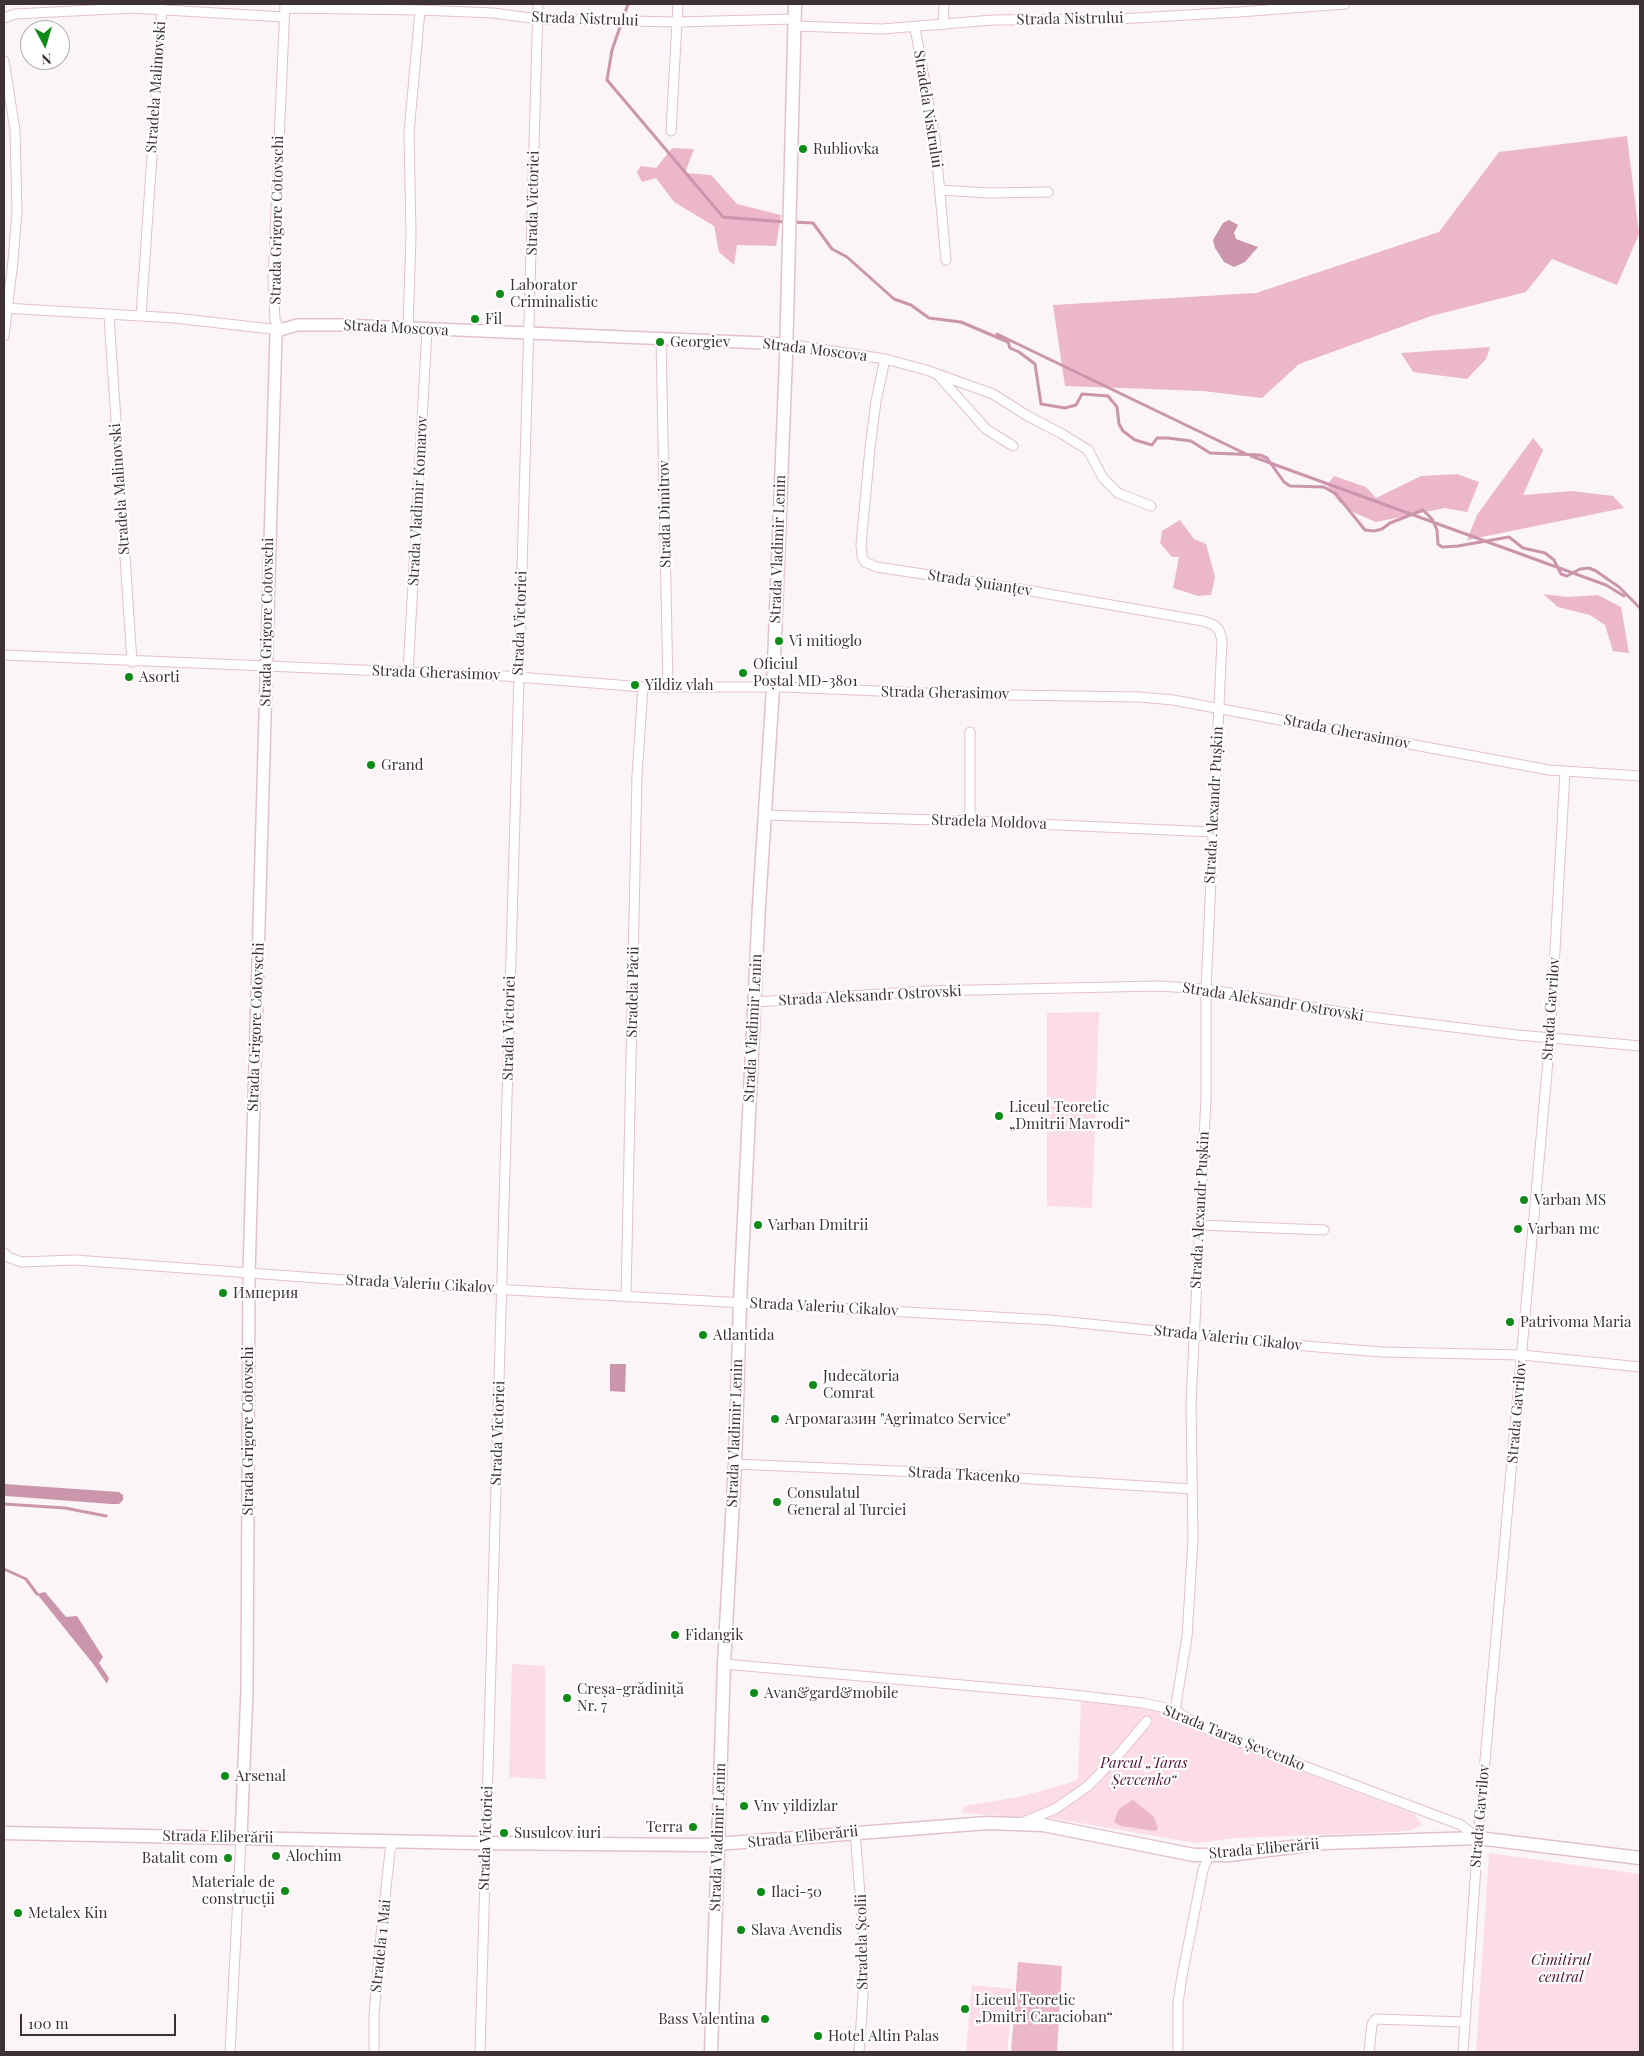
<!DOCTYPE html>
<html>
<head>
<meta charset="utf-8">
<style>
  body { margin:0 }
  #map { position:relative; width:1644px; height:2056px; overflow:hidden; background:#fcf5f7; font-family:"Playfair Display",serif }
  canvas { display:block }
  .frame { position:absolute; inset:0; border:5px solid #3e3136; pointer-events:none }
  .north { position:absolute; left:20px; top:20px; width:50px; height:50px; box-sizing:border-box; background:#fff; border:1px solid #b2adaf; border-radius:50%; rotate:174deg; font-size:14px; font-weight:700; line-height:20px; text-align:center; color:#3e3136 }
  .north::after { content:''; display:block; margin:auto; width:18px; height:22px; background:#0f8c17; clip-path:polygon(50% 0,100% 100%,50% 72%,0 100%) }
  .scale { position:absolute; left:20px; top:2014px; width:156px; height:22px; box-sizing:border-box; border:2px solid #3e3136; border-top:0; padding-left:6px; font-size:15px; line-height:18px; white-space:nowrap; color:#3e3136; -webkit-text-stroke:4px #fff; paint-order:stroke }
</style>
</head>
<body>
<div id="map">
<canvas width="1644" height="2056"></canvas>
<div class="frame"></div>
<div class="north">N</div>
<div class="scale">100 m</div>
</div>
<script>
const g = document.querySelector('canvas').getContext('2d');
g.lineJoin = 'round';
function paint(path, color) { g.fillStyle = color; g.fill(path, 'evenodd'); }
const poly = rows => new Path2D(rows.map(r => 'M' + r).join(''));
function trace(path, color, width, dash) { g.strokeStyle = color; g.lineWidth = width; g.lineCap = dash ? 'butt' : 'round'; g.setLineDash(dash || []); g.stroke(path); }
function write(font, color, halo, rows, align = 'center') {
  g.font = font + ' "Playfair Display",serif'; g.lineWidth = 4.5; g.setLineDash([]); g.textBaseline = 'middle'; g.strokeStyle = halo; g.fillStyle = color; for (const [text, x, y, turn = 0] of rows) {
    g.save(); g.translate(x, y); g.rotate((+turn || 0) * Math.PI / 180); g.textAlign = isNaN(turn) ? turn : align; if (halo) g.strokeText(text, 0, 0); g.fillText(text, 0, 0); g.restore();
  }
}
const green = poly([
  [1099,1012,1092,1208,1047,1206,1047,1013],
  [512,1664,545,1666,545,1779,509,1777],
  [1081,1701,1152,1709,1174,1716,1194,1729,1266,1758,1414,1814,1422,1825,1411,1830,1393,1832,1235,1838,1195,1843,1057,1819,962,1813,965,1806,1019,1797,1073,1782,1078,1779],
  [1489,1853,1640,1874,1640,2052,1476,2052],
  [972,1985,1013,1989,1007,2052,966,2052]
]);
const forest = poly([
  [1627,136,1639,234,1617,285,1552,259,1526,292,1431,316,1299,364,1262,398,1203,391,1065,386,1053,305,1256,293,1439,232,1499,152],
  [672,148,694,149,685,173,711,175,737,204,781,215,776,246,737,245,734,265,719,252,714,226,674,202,656,178,642,182,637,172,641,166,656,168],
  [1490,347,1486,359,1467,379,1413,372,1401,353],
  [1533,438,1543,450,1523,495,1572,491,1613,496,1624,508,1467,540,1477,515],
  [1457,474,1479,482,1467,512,1445,508,1376,522,1355,513,1339,502,1327,485,1334,476,1366,487,1376,498,1421,476],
  [1180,520,1194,539,1206,544,1215,577,1211,595,1198,596,1173,588,1179,557,1172,557,1160,543,1162,531],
  [1543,594,1568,597,1598,595,1621,607,1629,653,1613,651,1605,625,1590,615,1558,607],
  [1133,1800,1154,1817,1158,1828,1156,1831,1121,1826,1114,1822,1119,1809],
  [1018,1962,1062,1966,1057,2052,1011,2052]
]);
const water = poly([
  [1229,220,1238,225,1234,233,1236,239,1258,247,1245,262,1234,267,1224,262,1215,248,1213,240,1223,223],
  [610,1364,626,1364,625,1392,610,1391],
  [4,1484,119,1492,123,1495,123,1500,119,1504,111,1504,6,1496,4,1495],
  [45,1592,66,1617,77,1616,103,1657,99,1663,109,1678,107,1684,94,1665,37,1594]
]);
const stream = poly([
  [628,4,612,50,607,80,723,217,785,222],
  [792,222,813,223,832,249,847,257,894,299,911,305,929,318,961,322,1008,342,1010,348,1019,352,1035,364,1041,404,1065,408,1076,405,1082,394,1108,396,1117,407,1119,424,1123,431,1135,440,1152,445,1157,438,1168,438,1191,441,1210,453,1260,455,1267,458,1284,482,1290,486,1324,487,1336,494,1365,530,1374,531,1382,529,1390,523,1423,510,1432,519,1437,530,1438,544,1442,547,1458,546,1509,537,1523,548,1545,553,1554,560,1561,574,1567,576,1580,569,1589,568,1596,571,1619,587,1640,608],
  [997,334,1246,454],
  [1251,456,1606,585,1624,596],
  [4,1504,65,1508,106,1516],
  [4,1569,26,1579,37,1594]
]);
const minor = poly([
  [285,8,420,10,493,13,538,19,677,22,794,19],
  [4,18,15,14,132,8,284,17],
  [943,25,944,4],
  [795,26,882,29,993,20,1118,19,1239,12,1345,4],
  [915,28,935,139,946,260],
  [4,61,15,130,17,211,13,261,4,336],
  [671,131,678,4],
  [940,190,989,193,1048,192],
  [4,308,175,318,280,330],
  [109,316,132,662],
  [141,316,162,8],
  [408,328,411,235,409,133,420,10],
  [280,330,275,320,273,280,285,4],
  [661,339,668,688],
  [787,344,885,359,926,370,937,374,986,429,1013,446],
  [885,359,876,401,870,448,861,545,862,557,865,562,877,567,1014,588,1203,621,1214,625,1219,630,1222,640,1206,989,1206,1098,1191,1403,1193,1539,1187,1637,1175,1710],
  [937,374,993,394,1026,415,1062,434,1088,450,1103,478,1118,493,1151,506],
  [4,655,505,676,643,687,784,687,948,694,1139,697,1173,700,1549,770,1640,776],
  [408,673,427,330],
  [970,732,970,821],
  [764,815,970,821,1213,832],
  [755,1002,927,991,1158,986,1206,989,1363,1016,1518,1035,1640,1046],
  [1199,1225,1324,1230],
  [4,1253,8,1257,21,1262,75,1260,385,1283,1050,1320,1293,1345,1382,1352,1522,1355,1640,1367],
  [626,1297,637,775,643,687],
  [735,1464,920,1472,1192,1489],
  [724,1664,1065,1694,1143,1703,1175,1710,1196,1724,1224,1736,1461,1825,1478,1838],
  [1021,1823,1055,1809,1088,1786,1120,1753,1147,1721],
  [855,1832,863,1931,863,1996,859,2052],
  [230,2052,241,1837],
  [374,2052,374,2015,381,1935,390,1851,394,1841],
  [480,2052,538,4],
  [1178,2052,1178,2003,1182,1976,1203,1870,1209,1855],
  [1369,2052,1372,2024,1376,2019,1464,2022],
  [1463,2052,1478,1838,1550,1038,1565,772]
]);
const tertiary = poly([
  [241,1837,247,1690,249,1273,276,334,280,330,297,325,342,325,787,344]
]);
const secondary = poly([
  [4,1833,473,1843,704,1845,987,1823,1043,1825,1194,1855,1229,1855,1324,1843,1478,1838,1640,1858],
  [711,2052,724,1664,735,1464,740,1302,759,905,773,688,786,357,795,4]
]);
const markers = [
  [803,149,5,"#0f8c17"],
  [500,294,5,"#0f8c17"],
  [475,319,5,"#0f8c17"],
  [660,342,5,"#0f8c17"],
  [779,641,5,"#0f8c17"],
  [743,673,5,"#0f8c17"],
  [129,677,5,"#0f8c17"],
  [635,685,5,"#0f8c17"],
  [371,765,5,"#0f8c17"],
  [999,1116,5,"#0f8c17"],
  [1524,1200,5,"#0f8c17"],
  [758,1225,5,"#0f8c17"],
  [1518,1229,5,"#0f8c17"],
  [223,1293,5,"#0f8c17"],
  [1510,1322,5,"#0f8c17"],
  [703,1335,5,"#0f8c17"],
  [813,1385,5,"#0f8c17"],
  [775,1419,5,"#0f8c17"],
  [777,1502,5,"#0f8c17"],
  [675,1635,5,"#0f8c17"],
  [754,1693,5,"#0f8c17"],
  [567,1698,5,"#0f8c17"],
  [225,1776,5,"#0f8c17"],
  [744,1806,5,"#0f8c17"],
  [693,1827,5,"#0f8c17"],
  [504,1833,5,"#0f8c17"],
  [276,1856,5,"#0f8c17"],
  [228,1858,5,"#0f8c17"],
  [285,1891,5,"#0f8c17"],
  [761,1892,5,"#0f8c17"],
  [18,1913,5,"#0f8c17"],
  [741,1930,5,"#0f8c17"],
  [965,2009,5,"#0f8c17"],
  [765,2019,5,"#0f8c17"],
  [818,2036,5,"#0f8c17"]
];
const streetNames = [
  ["Strada Nistrului",585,19,2],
  ["Strada Nistrului",1070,19,-1],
  ["Stradela Malinovski",156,87,-86],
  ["Stradela Nistrului",928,109,81],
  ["Strada Victoriei",533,203,-89],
  ["Strada Grigore Cotovschi",277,220,-89],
  ["Strada Moscova",396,328,3],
  ["Strada Moscova",815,350,7],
  ["Stradela Malinovski",120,489,-94],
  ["Strada Vladimir Komarov",418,501,-87],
  ["Strada Dimitrov",665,514,-91],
  ["Strada Vladimir Lenin",778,549,-88],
  ["Strada Șuianțev",980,583,9],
  ["Strada Grigore Cotovschi",267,622,-89],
  ["Strada Victoriei",520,623,-88],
  ["Strada Gherasimov",436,673,2],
  ["Strada Gherasimov",945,693,1],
  ["Strada Gherasimov",1347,732,11],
  ["Strada Alexandr Pușkin",1214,805,-87],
  ["Stradela Moldova",989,822,2],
  ["Stradela Păcii",633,992,-89],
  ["Strada Aleksandr Ostrovski",870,996,-3],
  ["Strada Aleksandr Ostrovski",1273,1002,9],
  ["Strada Gavrilov",1551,1009,-86],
  ["Strada Grigore Cotovschi",256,1027,-88],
  ["Strada Victoriei",509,1028,-89],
  ["Strada Vladimir Lenin",753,1028,-87],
  ["Strada Alexandr Pușkin",1200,1210,-87],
  ["Strada Valeriu Cikalov",420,1284,3],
  ["Strada Valeriu Cikalov",824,1307,3],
  ["Strada Valeriu Cikalov",1228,1338,6],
  ["Strada Gavrilov",1517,1412,-85],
  ["Strada Grigore Cotovschi",248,1431,-90],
  ["Strada Victoriei",498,1433,-88],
  ["Strada Vladimir Lenin",735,1433,-88],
  ["Strada Tkacenko",964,1475,3],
  ["Strada Taras Șevcenko",1234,1738,22],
  ["Strada Gavrilov",1480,1816,-85],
  ["Strada Eliberării",218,1837,1],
  ["Strada Vladimir Lenin",718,1837,-88],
  ["Strada Eliberării",803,1837,-6],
  ["Strada Victoriei",486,1838,-88],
  ["Strada Eliberării",1264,1849,-5],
  ["Stradela Școlii",862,1942,-91],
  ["Stradela 1 Mai",381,1946,-84]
];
const poiNames = [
  ["Rubliovka",813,149],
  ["Laborator",510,285],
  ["Criminalistic",510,302],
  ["Fil",485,319],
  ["Georgiev",670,342],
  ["Vi mitioglo",789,641],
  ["Oficiul",753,664],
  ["Poștal MD-3801",753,681],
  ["Asorti",139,677],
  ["Yildiz vlah",645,685],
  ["Grand",381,765],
  ["Liceul Teoretic",1009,1107],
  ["„Dmitrii Mavrodi“",1009,1124],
  ["Varban MS",1534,1200],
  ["Varban Dmitrii",768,1225],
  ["Varban mc",1528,1229],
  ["Империя",233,1293],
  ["Patrivoma Maria",1520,1322],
  ["Atlantida",713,1335],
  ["Judecătoria",823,1376],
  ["Comrat",823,1393],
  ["Агромагазин \"Agrimatco Service\"",785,1419],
  ["Consulatul",787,1493],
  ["General al Turciei",787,1510],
  ["Fidangik",685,1635],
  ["Creșa-grădiniță",577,1689],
  ["Nr. 7",577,1706],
  ["Avan&gard&mobile",764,1693],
  ["Arsenal",235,1776],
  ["Vnv yildizlar",754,1806],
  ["Terra",683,1827,"right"],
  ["Susulcov iuri",514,1833],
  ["Alochim",286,1856],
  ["Batalit com",218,1858,"right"],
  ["Materiale de",275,1882,"right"],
  ["construcții",275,1899,"right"],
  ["Ilaci-50",771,1892],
  ["Metalex Kin",28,1913],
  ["Slava Avendis",751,1930],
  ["Liceul Teoretic",975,2000],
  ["„Dmitri Caracioban“",975,2017],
  ["Bass Valentina",755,2019,"right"],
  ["Hotel Altin Palas",828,2036]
];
const parkNames = [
  ["Parcul „Taras",1144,1763],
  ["Șevcenko“",1144,1780],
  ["Cimitirul",1561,1960],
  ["central",1561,1977]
];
paint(green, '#fbdce7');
paint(forest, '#ecb6cb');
paint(water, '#cb96ab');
trace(stream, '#cb96ab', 3);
trace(minor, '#e2c1cd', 11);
trace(tertiary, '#e2c1cd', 14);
trace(secondary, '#e2c1cd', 15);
trace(minor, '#fff', 9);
trace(tertiary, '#fff', 11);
trace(secondary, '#fff', 12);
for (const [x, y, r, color] of markers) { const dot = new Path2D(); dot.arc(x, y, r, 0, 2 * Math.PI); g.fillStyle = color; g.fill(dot); trace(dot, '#fff', 2); }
write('15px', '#3e3136', '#fff', streetNames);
write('15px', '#3e3136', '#fff', poiNames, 'left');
write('italic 15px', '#531434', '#fff', parkNames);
</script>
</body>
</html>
